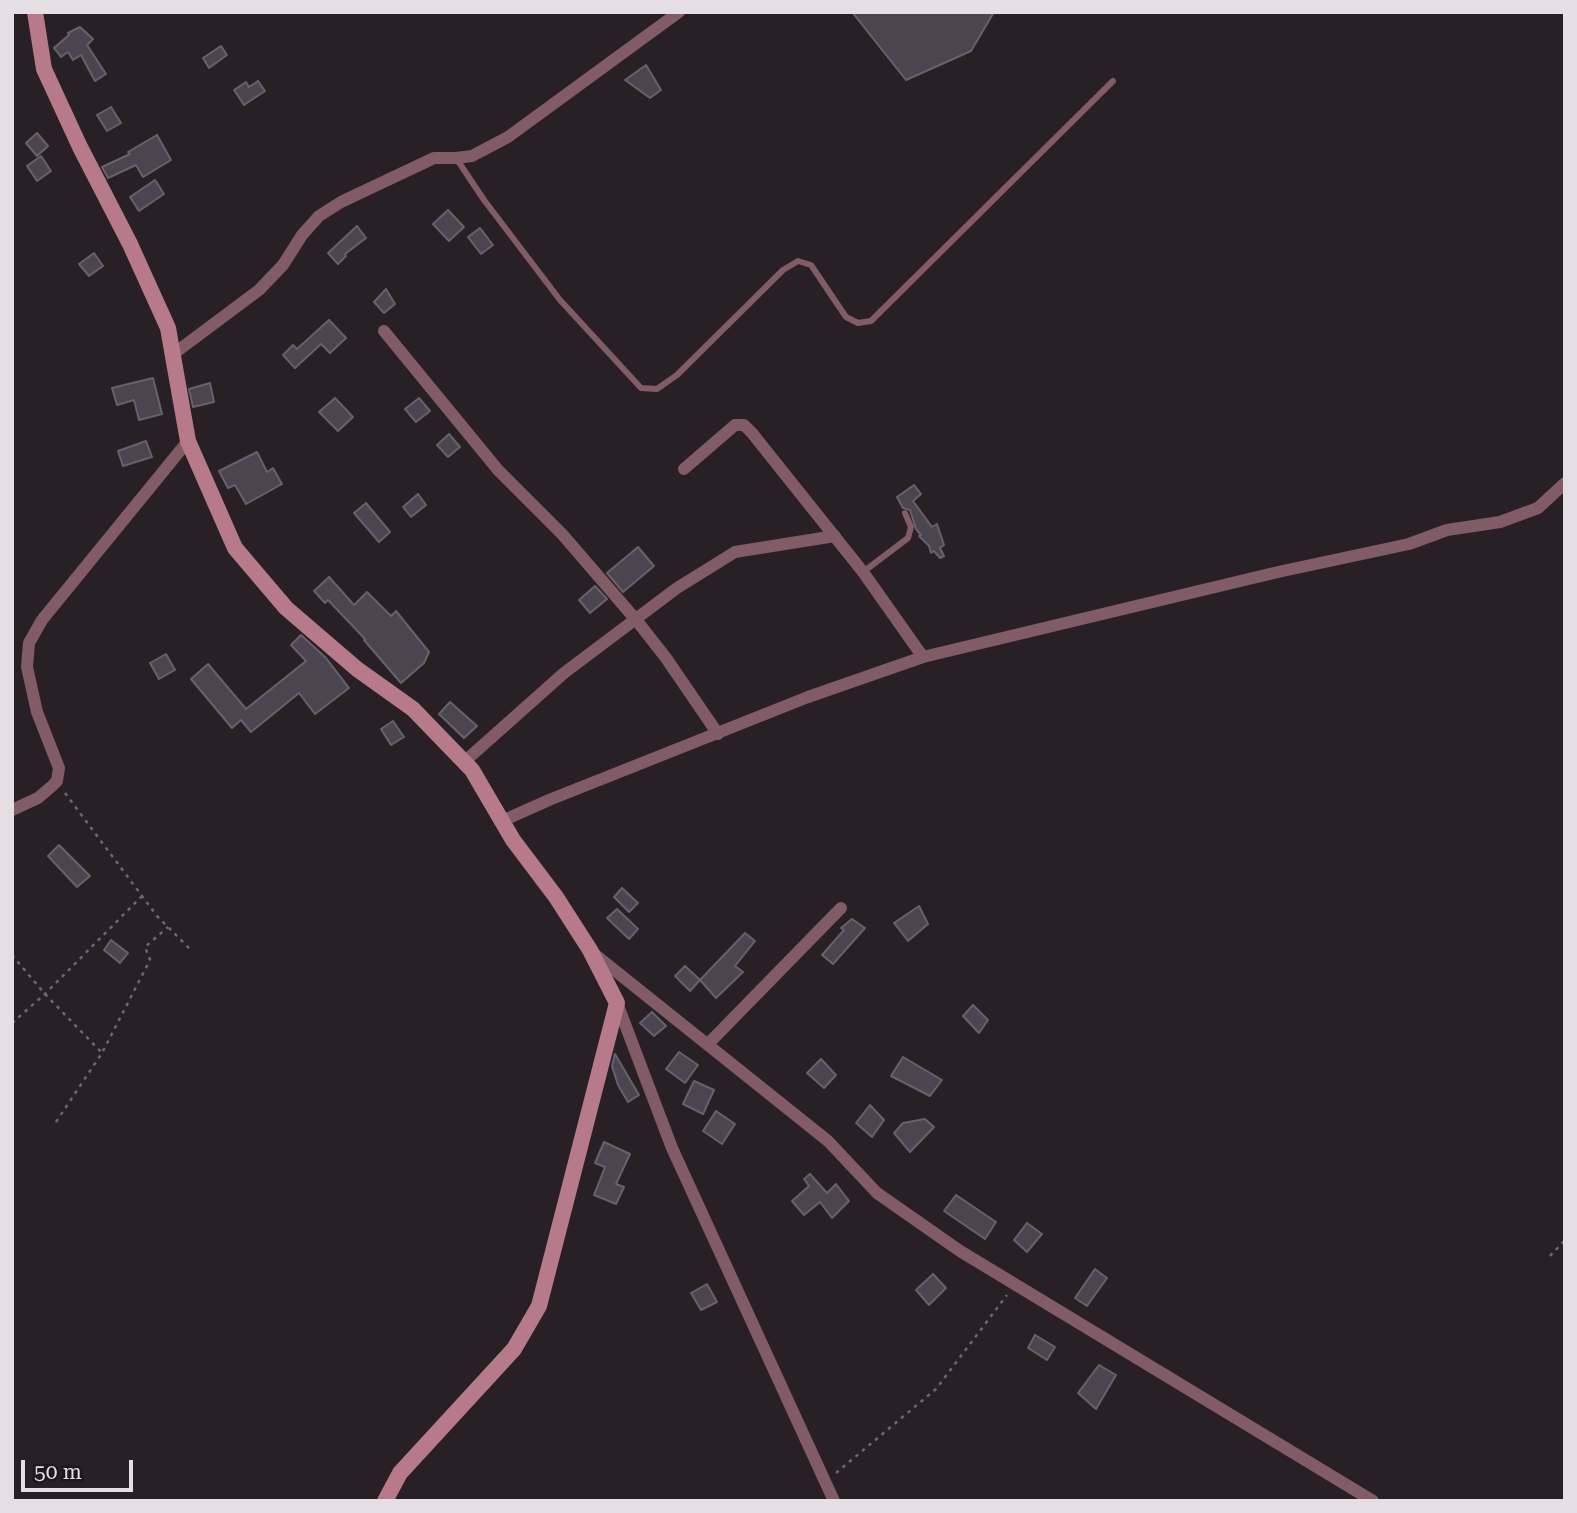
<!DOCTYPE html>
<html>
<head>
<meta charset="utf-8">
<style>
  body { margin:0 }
  #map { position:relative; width:1577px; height:1513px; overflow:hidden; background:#292026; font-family:"Roboto Serif",serif }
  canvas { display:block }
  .frame { position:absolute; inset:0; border:14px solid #e5dfe3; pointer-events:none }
  .scale { position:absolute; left:21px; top:1460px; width:112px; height:32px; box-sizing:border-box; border:4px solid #e5dfe3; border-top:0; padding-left:9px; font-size:21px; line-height:24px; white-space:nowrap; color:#e5dfe3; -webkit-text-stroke:5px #1f171d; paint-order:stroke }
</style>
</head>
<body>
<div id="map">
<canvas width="1577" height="1513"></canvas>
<div class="frame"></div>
<div class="scale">50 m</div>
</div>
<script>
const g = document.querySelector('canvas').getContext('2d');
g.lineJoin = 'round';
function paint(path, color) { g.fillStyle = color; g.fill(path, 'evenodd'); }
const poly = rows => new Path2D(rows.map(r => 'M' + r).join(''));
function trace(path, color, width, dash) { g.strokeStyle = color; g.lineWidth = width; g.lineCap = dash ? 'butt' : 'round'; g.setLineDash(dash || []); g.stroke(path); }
const building = poly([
  [852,12,994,12,971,51,906,80,852,12],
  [80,27,93,39,87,45,106,74,95,81,81,55,73,60,68,52,61,57,54,48,69,35,68,33,80,27],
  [221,46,227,55,209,68,203,58,221,46],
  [646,65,661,90,650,98,625,80,646,65],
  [258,81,265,91,244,105,234,90,246,82,249,87,258,81],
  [111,107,121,123,107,131,97,115,111,107],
  [37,133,48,146,37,156,26,143,37,133],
  [157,135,171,160,143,177,136,165,108,178,102,167,130,154,128,152,157,135],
  [41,156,51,171,37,181,27,166,41,156],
  [155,180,164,194,139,211,130,197,155,180],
  [448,210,464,227,449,241,433,224,448,210],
  [357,226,366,238,345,254,346,256,338,264,328,253,357,226],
  [480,228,493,245,481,254,468,237,480,228],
  [94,253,103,266,89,276,79,264,94,253],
  [386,289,395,304,384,313,374,302,386,289],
  [329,320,346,338,330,353,321,344,295,368,283,355,293,345,297,349,329,320],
  [153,378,162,414,139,420,134,400,117,405,112,388,153,378],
  [210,383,214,402,193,407,189,389,210,383],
  [335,398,353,417,338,431,319,412,335,398],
  [419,398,430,411,416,422,405,409,419,398],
  [449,434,460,447,448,457,437,445,449,434],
  [146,441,152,457,123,466,118,451,146,441],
  [257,452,267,472,273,468,282,484,246,504,235,485,228,488,219,471,257,452],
  [914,485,921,494,913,501,932,527,937,524,944,545,940,548,944,556,940,558,934,551,931,553,929,546,919,536,921,535,916,529,910,510,903,508,897,497,914,485],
  [418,494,426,505,411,517,403,507,418,494],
  [366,503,390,532,379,542,354,513,366,503],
  [638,547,654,566,623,592,607,573,638,547],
  [329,577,354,605,367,592,391,616,396,611,429,652,424,663,401,683,364,640,365,639,328,600,325,603,314,591,329,577],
  [595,586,607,599,590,613,579,600,595,586],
  [301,635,326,658,349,688,315,714,299,693,251,732,241,720,232,728,191,679,208,664,246,709,306,661,291,645,301,635],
  [166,654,175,670,159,679,150,663,166,654],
  [450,702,477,726,464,738,439,714,450,702],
  [393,721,404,737,391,745,381,729,393,721],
  [59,845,90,876,77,887,48,856,59,845],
  [622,888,638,903,629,912,614,897,622,888],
  [919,906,928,924,908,941,894,923,919,906],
  [617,909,638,929,629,939,607,918,617,909],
  [852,919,865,928,833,964,822,955,844,930,841,928,852,919],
  [745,933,755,941,735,966,743,972,716,998,700,980,745,933],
  [111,940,128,953,120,963,104,950,111,940],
  [685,966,700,980,690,991,675,976,685,966],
  [973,1005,988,1020,979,1033,963,1016,973,1005],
  [652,1012,666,1026,654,1036,640,1023,652,1012],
  [679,1052,698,1065,685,1083,666,1069,679,1052],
  [615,1054,639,1095,628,1102,618,1085,612,1066,615,1054],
  [903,1057,942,1080,930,1096,891,1076,903,1057],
  [821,1059,836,1075,824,1088,807,1073,821,1059],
  [694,1081,714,1090,703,1114,683,1104,694,1081],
  [870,1105,884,1120,872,1137,856,1123,870,1105],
  [716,1111,735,1124,722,1144,703,1131,716,1111],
  [925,1119,934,1127,910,1152,894,1133,903,1123,925,1119],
  [604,1142,630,1154,616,1184,624,1187,616,1204,594,1195,605,1167,595,1163,604,1142],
  [810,1174,827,1193,836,1184,849,1201,832,1218,820,1202,804,1215,792,1201,809,1186,804,1179,810,1174],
  [956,1195,996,1222,985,1239,944,1211,956,1195],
  [1027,1223,1042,1234,1027,1252,1014,1240,1027,1223],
  [1095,1269,1107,1278,1087,1306,1075,1298,1095,1269],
  [933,1274,946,1288,929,1305,916,1290,933,1274],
  [707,1284,717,1302,701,1310,691,1293,707,1284],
  [1035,1335,1055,1347,1047,1360,1028,1348,1035,1335],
  [1099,1365,1116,1375,1096,1409,1078,1393,1099,1365]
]);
const path = poly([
  [65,793,157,916,191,950],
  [12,955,45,994,102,1053],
  [12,1023,45,994,142,896],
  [56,1122,102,1053,150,960,145,947,168,927],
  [1550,1256,1565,1240],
  [836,1473,936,1389,1007,1295]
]);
const lane = poly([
  [456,158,484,200,560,300,641,388,657,389,677,375,783,270,798,261,811,265,846,317,858,323,871,321,1113,81],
  [863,572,908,538,911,527,905,513]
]);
const street = poly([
  [384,331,498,470,562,534,637,621,666,658,718,734],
  [172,355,259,290,283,265,302,235,319,216,341,202,434,158,456,158,472,156,508,137,679,12],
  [684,469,735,425,744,425,752,433,863,572,923,657],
  [464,762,564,673,677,588,735,552,835,536],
  [12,810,38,798,52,786,57,781,59,768,37,712,27,667,29,643,42,620,188,441],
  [502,821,549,800,808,697,923,657,1278,572,1409,544,1447,530,1500,522,1538,508,1565,483],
  [593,953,828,1141,877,1193,960,1251,1373,1501],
  [617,1003,672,1148,834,1501],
  [708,1044,841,908]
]);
const secondary = poly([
  [35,12,44,69,80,147,130,244,168,328,188,441,235,548,286,608,357,669,413,709,472,770,513,840,556,897,590,950,617,1003,539,1306,514,1349,400,1473,385,1501]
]);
paint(building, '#4a454e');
trace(building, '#66616b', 2);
trace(path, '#6f676d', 2.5, [3.5, 5]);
trace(lane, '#815b65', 6);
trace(street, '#815b65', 12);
trace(secondary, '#b77a8b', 16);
</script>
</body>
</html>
